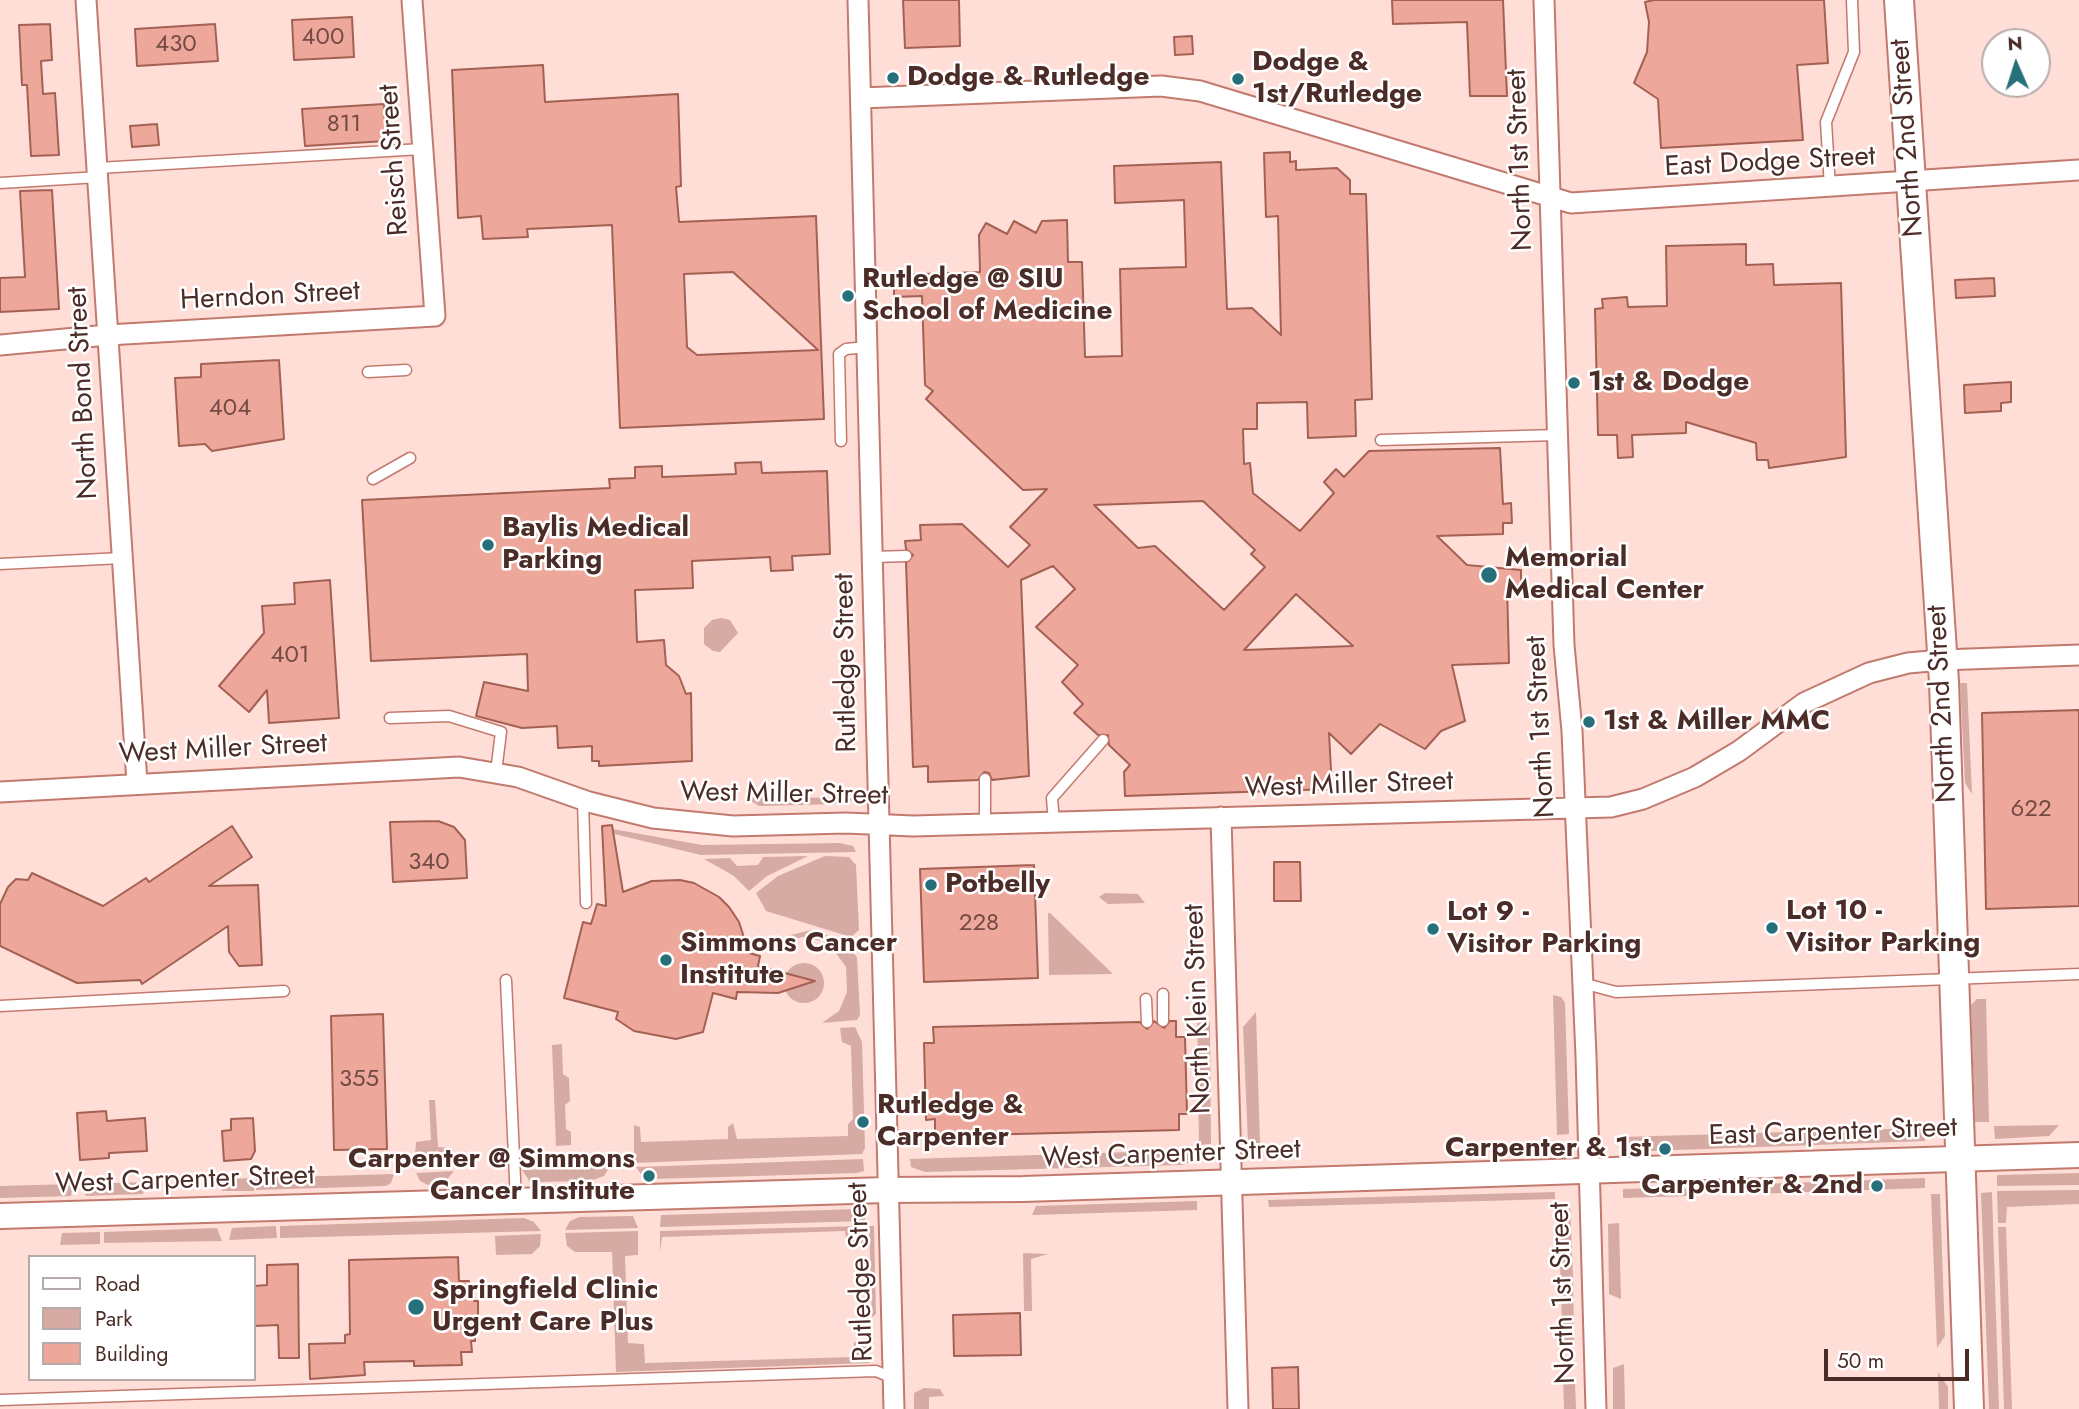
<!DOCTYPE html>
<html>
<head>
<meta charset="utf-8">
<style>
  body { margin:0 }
  #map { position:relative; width:2079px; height:1409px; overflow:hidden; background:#ffded8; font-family:Jost,sans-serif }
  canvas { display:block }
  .legend { position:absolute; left:28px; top:1255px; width:228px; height:126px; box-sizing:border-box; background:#fff; border:2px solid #b7aba9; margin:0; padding:9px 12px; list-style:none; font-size:21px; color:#4b2c27 }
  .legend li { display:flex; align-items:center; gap:14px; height:35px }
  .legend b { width:35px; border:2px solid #b7aba9 }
  .north { position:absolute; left:1981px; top:28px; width:70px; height:70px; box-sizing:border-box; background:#fff; border:2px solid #b7aba9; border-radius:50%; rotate:357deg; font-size:19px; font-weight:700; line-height:28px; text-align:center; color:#4b2c27 }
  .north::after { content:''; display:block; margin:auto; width:24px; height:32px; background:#276f7b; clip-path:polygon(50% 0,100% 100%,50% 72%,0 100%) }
  .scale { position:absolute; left:1824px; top:1349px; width:145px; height:32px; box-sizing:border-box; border:4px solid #4b2c27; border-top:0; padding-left:9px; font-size:21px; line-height:24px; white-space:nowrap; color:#4b2c27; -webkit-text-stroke:5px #fff; paint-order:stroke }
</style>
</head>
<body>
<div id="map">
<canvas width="2079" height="1409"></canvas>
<ul class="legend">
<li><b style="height:9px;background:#fff"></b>Road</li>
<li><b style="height:19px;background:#d6aba3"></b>Park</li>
<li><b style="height:19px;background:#eda79b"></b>Building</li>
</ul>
<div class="north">N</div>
<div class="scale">50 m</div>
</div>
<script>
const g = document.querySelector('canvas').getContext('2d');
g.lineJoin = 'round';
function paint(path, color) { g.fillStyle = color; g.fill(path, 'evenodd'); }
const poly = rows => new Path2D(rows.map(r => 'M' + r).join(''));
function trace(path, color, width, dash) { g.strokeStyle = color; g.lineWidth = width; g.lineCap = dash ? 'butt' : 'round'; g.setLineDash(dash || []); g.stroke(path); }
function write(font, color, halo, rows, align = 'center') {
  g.font = font + ' Jost,sans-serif'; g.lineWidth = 5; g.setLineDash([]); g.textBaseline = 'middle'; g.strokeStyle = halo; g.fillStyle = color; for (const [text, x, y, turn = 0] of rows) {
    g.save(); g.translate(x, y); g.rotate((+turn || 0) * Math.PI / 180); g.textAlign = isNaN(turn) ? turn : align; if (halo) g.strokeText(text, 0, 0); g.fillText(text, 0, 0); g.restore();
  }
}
const green = poly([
  [721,618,730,620,738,633,720,652,713,651,704,644,704,628,712,620],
  [1960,683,1967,683,1972,794,1965,783],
  [745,797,853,798,853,800,840,804,759,806],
  [607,828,702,845,840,843,853,846,856,852,701,855,602,831],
  [808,856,767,876,749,891,734,876,704,859,730,858,737,866,758,865,763,857],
  [825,856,849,857,856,865,859,930,851,937,766,911,756,893,778,876],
  [1105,893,1138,894,1145,903,1108,904,1099,897],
  [1048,913,1050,913,1113,974,1049,975],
  [811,930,841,940,857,957,860,1015,857,1020,822,1023,839,1011,847,992,846,967,833,949,822,941,802,937,775,946,787,936],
  '784 983a20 20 0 1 1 40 0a20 20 0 1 1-40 0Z',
  [1553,995,1561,997,1565,1003,1569,1134,1557,1135],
  [1977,999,1986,999,1989,1122,1975,1122,1971,1005],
  [1197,1005,1205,1011,1210,1024,1211,1144,1199,1145],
  [1256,1012,1260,1143,1248,1143,1243,1027],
  [855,1027,862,1042,865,1148,862,1154,634,1163,634,1125,640,1127,641,1142,728,1139,728,1127,733,1123,737,1139,848,1136,848,1124,853,1119,851,1046,842,1042,840,1028],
  [562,1044,563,1074,569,1078,570,1101,565,1105,566,1129,571,1132,571,1145,556,1146,552,1045],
  [429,1100,435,1100,438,1147,452,1148,454,1157,436,1151,425,1159,415,1156,416,1142,431,1140],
  [2059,1125,2049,1136,1995,1139,1994,1126],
  [1924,1128,1925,1141,1622,1152,1622,1137],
  [1195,1150,1195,1161,1181,1165,925,1172,911,1167,910,1159],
  [863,1159,864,1171,857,1173,652,1179,643,1177,636,1167],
  [610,1167,604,1176,590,1181,530,1182,522,1170],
  [454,1171,445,1182,428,1185,420,1181,416,1173],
  [2079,1173,2079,1185,1997,1186,1997,1175],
  [394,1174,391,1183,386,1186,256,1190,256,1178],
  [254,1178,254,1191,222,1191,221,1179],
  [1925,1178,1925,1188,1753,1194,1762,1184],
  [146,1182,143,1194,86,1196,82,1189,81,1184],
  [73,1184,71,1196,0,1198,0,1186],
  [1681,1187,1686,1189,1689,1196,1623,1198,1623,1189],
  [2079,1190,2079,1204,2007,1207,2006,1223,1998,1223,1997,1191],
  [1555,1192,1555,1199,1269,1207,1268,1200],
  [1992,1192,1999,1409,1989,1409,1981,1193],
  [1931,1194,1940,1194,1945,1336,1937,1348],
  [1197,1201,1197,1210,1032,1215,1036,1206],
  [1558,1204,1570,1204,1573,1276,1574,1345,1563,1353],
  [859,1209,865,1210,865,1221,660,1227,661,1215],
  [633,1216,638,1228,565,1230,570,1221,579,1217],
  [524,1218,534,1222,541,1231,280,1238,280,1226],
  [1619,1223,1621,1299,1609,1294,1608,1224],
  [276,1226,277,1238,229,1240,232,1228],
  [866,1226,866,1248,847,1246,845,1231,662,1237,660,1253,660,1231],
  [869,1226,874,1226,876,1314,872,1317],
  [1998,1227,2006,1227,2012,1409,2004,1409],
  [217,1228,222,1241,104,1243,104,1232],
  [638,1231,638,1255,625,1256,628,1343,644,1344,645,1363,854,1357,854,1342,863,1339,869,1339,869,1363,616,1372,612,1252,575,1252,567,1246,565,1233],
  [100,1232,100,1244,60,1245,62,1233],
  [541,1234,540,1246,532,1254,496,1255,495,1236],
  [1023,1253,1048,1254,1031,1259,1032,1311,1024,1311],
  [1624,1364,1625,1409,1613,1409,1613,1368],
  [1938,1372,1948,1387,1948,1409,1939,1409],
  [1563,1376,1575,1383,1576,1409,1564,1409],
  [924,1388,940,1389,944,1396,929,1397,929,1409,914,1409,914,1393]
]);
const building = poly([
  [903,0,959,0,960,46,905,48,903,0],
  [1392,0,1503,0,1507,96,1470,96,1467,22,1393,24,1392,0],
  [1654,0,1824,0,1828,63,1797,65,1803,140,1661,148,1658,99,1634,83,1647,52,1649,22,1645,2,1654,0],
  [352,17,354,57,294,60,292,20,352,17],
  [50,24,52,60,41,61,43,94,55,93,59,155,31,156,27,85,22,85,19,25,50,24],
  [215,24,218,61,137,66,135,29,215,24],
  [1192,36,1193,54,1175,55,1174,37,1192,36],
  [543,65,545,102,678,94,681,186,676,187,679,222,816,216,824,419,620,428,612,225,527,229,528,237,483,239,481,216,458,218,452,70,543,65],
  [733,272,818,350,697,355,687,347,684,274,733,272],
  [384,104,386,141,305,146,302,109,384,104],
  [157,124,159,145,132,147,130,126,157,124],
  [1290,152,1290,162,1296,161,1296,170,1337,168,1350,180,1350,194,1366,194,1372,399,1355,400,1356,436,1308,438,1307,402,1257,403,1257,429,1243,429,1244,464,1250,463,1253,493,1300,531,1334,493,1324,482,1336,469,1344,477,1369,451,1500,448,1503,504,1511,503,1512,523,1503,523,1503,534,1437,536,1467,565,1521,570,1521,585,1507,585,1509,663,1452,665,1465,721,1441,731,1425,749,1380,724,1351,754,1329,733,1332,789,1125,796,1124,772,1130,765,1109,745,1108,735,1098,735,1074,713,1083,704,1062,682,1078,665,1036,627,1075,589,1053,566,1021,580,1029,776,992,780,989,773,984,772,978,780,928,782,928,766,913,767,906,563,913,555,906,549,905,541,921,540,920,525,962,524,1008,567,1030,545,1010,527,1047,489,1023,490,926,399,933,391,925,385,922,296,894,297,894,275,980,272,979,235,986,223,1007,234,1014,221,1036,233,1042,221,1067,220,1068,262,1082,262,1085,357,1122,356,1120,269,1186,267,1184,200,1115,203,1114,166,1221,162,1227,309,1252,308,1281,335,1278,216,1266,217,1264,153,1290,152],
  [1203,501,1255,550,1251,554,1265,567,1224,610,1155,546,1138,548,1094,505,1203,501],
  [1296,594,1353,646,1244,650,1296,594],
  [52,190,59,309,0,312,0,278,25,277,20,191,52,190],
  [1746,244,1746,265,1773,264,1774,285,1841,283,1846,457,1769,468,1768,460,1757,460,1756,443,1686,422,1686,433,1632,435,1633,457,1618,458,1617,435,1598,435,1595,309,1603,308,1602,299,1627,297,1628,307,1667,306,1666,246,1746,244],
  [1994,278,1995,296,1956,298,1955,280,1994,278],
  [279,360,284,439,212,451,205,444,179,446,175,378,201,377,201,364,279,360],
  [2011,382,2011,402,2001,403,2001,411,1965,413,1964,385,2011,382],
  [761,462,762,473,827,471,830,554,792,556,793,570,771,571,770,557,692,561,693,588,635,590,637,642,664,640,666,665,679,676,686,694,691,693,692,761,599,766,599,761,592,761,592,746,558,748,557,726,522,728,476,716,484,682,528,691,527,654,371,661,362,500,610,488,609,479,635,478,635,467,662,466,662,477,736,474,735,463,761,462],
  [330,580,339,718,269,723,267,690,249,712,219,686,264,633,262,606,295,604,294,583,330,580],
  [2079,710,2079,906,1986,909,1982,713,2079,710],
  [438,821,454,827,465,840,467,878,393,882,390,822,438,821],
  [612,825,623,892,652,881,680,880,694,883,719,897,729,907,739,922,749,953,760,956,758,966,815,981,778,993,737,992,736,999,713,993,703,1032,676,1039,634,1031,616,1019,618,1012,564,998,583,922,591,924,597,904,606,906,602,826,612,825],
  [232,826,252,857,209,886,258,885,262,965,239,966,229,952,228,926,142,984,140,980,77,983,0,946,0,904,8,887,16,879,28,880,32,873,103,906,146,878,149,882,232,826],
  [1274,862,1300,862,1301,901,1274,901,1274,862],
  [1034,865,1038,978,924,982,920,869,1034,865],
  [383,1014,387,1149,334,1150,331,1016,383,1014],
  [1154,1021,1164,1028,1170,1021,1176,1021,1176,1037,1185,1037,1187,1114,1179,1114,1179,1130,935,1136,935,1119,926,1120,924,1043,934,1043,933,1027,1140,1022,1147,1029,1154,1021],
  [106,1111,107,1121,145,1118,147,1151,109,1153,109,1158,80,1160,77,1113,106,1111],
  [253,1118,255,1151,251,1159,224,1161,222,1131,231,1130,231,1119,253,1118],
  [458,1257,459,1281,469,1281,470,1291,474,1291,474,1301,478,1301,478,1331,475,1331,475,1341,471,1341,472,1352,461,1352,462,1365,414,1366,414,1361,364,1362,365,1375,310,1379,309,1344,345,1343,345,1335,350,1334,349,1260,458,1257],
  [298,1264,299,1358,279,1358,278,1325,254,1326,254,1286,267,1285,267,1265,298,1264],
  [1020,1313,1021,1355,954,1356,953,1315,1020,1313],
  [1298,1367,1299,1409,1273,1409,1272,1368,1298,1367]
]);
const service = poly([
  [98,168,422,149],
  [0,183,99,177],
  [1830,187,1826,122,1854,52,1852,0],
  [368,372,406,370],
  [1381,440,1557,435],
  [841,441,839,354,846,349,867,347],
  [373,479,410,458],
  [873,557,906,556],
  [0,564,122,558],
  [390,718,449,716,501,732,496,772],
  [985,779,985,824],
  [583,800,586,903],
  [1054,822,1052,798,1103,740],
  [506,980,516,1201],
  [1582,983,1616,992,2079,974],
  [1163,994,1163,1021],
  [1146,999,1147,1022],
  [0,1006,284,991],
  [0,1400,876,1371,893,1378]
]);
const minor = poly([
  [86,0,137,783],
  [858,0,894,1409],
  [1544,0,1564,645,1572,731,1586,1056,1596,1409],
  [861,98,1161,86,1200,91,1571,203,2079,170],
  [0,345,108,335,435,316,412,0],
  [0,792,459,767,518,777,589,802,653,818,733,826,846,823,913,826,1611,807,1643,799,1695,777,1739,751,1804,703,1869,673,1908,663,1942,660,2079,655],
  [1221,817,1238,1409]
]);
const tertiary = poly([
  [0,1216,887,1190,1023,1189,2079,1155]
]);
const secondary = poly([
  [1899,0,1944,682,1969,1409]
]);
const markers = [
  [893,78,7,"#276f7b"],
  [1238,79,7,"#276f7b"],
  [848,296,7,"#276f7b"],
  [1574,383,7,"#276f7b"],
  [488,545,7,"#276f7b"],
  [1489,575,9,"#276f7b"],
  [1589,722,7,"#276f7b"],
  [931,885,7,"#276f7b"],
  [1772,928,7,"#276f7b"],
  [1433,929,7,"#276f7b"],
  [666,960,7,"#276f7b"],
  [863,1122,7,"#276f7b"],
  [1665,1149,7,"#276f7b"],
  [649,1176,7,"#276f7b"],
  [1877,1186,7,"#276f7b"],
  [416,1307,9,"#276f7b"]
];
const numberNames = [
  ["400",323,38],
  ["430",176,45],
  ["811",344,125],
  ["404",230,409],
  ["401",290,656],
  ["622",2031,810],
  ["340",429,863],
  ["228",979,924],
  ["355",359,1080]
];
const poiNames = [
  ["Dodge &",1252,63],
  ["1st/Rutledge",1252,95],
  ["Dodge & Rutledge",907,78],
  ["Rutledge @ SIU",862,280],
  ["School of Medicine",862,312],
  ["1st & Dodge",1588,383],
  ["Baylis Medical",502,529],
  ["Parking",502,561],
  ["Memorial",1505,559],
  ["Medical Center",1505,591],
  ["1st & Miller MMC",1603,722],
  ["Potbelly",945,885],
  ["Lot 10 -",1786,912],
  ["Visitor Parking",1786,944],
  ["Lot 9 -",1447,913],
  ["Visitor Parking",1447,945],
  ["Simmons Cancer",680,944],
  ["Institute",680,976],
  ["Rutledge &",877,1106],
  ["Carpenter",877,1138],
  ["Carpenter & 1st",1651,1149,"right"],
  ["Carpenter @ Simmons",635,1160,"right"],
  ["Cancer Institute",635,1192,"right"],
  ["Carpenter & 2nd",1863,1186,"right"],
  ["Springfield Clinic",432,1291],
  ["Urgent Care Plus",432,1323]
];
const streetNames = [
  ["North 2nd Street",1908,138,-94],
  ["Reisch Street",395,160,-94],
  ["North 1st Street",1521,160,-92],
  ["East Dodge Street",1770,163,-3],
  ["Herndon Street",270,297,-3],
  ["North Bond Street",84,393,-93],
  ["Rutledge Street",847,663,-91],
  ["North 2nd Street",1943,704,-93],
  ["North 1st Street",1542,727,-93],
  ["West Miller Street",223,750,-3],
  ["West Miller Street",1349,786,-2],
  ["West Miller Street",784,795,1],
  ["North Klein Street",1199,1009,-92],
  ["East Carpenter Street",1833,1133,-2],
  ["West Carpenter Street",1171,1155,-2],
  ["West Carpenter Street",185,1181,-2],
  ["Rutledge Street",862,1272,-92],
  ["North 1st Street",1564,1293,-92]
];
paint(green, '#d6aba3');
paint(building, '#eda79b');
trace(building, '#a56054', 2);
trace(service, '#c37a6e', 13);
trace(minor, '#c37a6e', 23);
trace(tertiary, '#c37a6e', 28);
trace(secondary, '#c37a6e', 32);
trace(service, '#fff', 10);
trace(minor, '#fff', 19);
trace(tertiary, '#fff', 24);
trace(secondary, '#fff', 28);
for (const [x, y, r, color] of markers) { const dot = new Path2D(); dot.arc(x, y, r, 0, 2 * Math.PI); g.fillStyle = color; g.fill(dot); trace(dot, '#fff', 2.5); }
write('24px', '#744b44', null, numberNames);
write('bold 28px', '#4b2c27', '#fff', poiNames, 'left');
write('28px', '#4b2c27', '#fff', streetNames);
</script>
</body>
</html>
